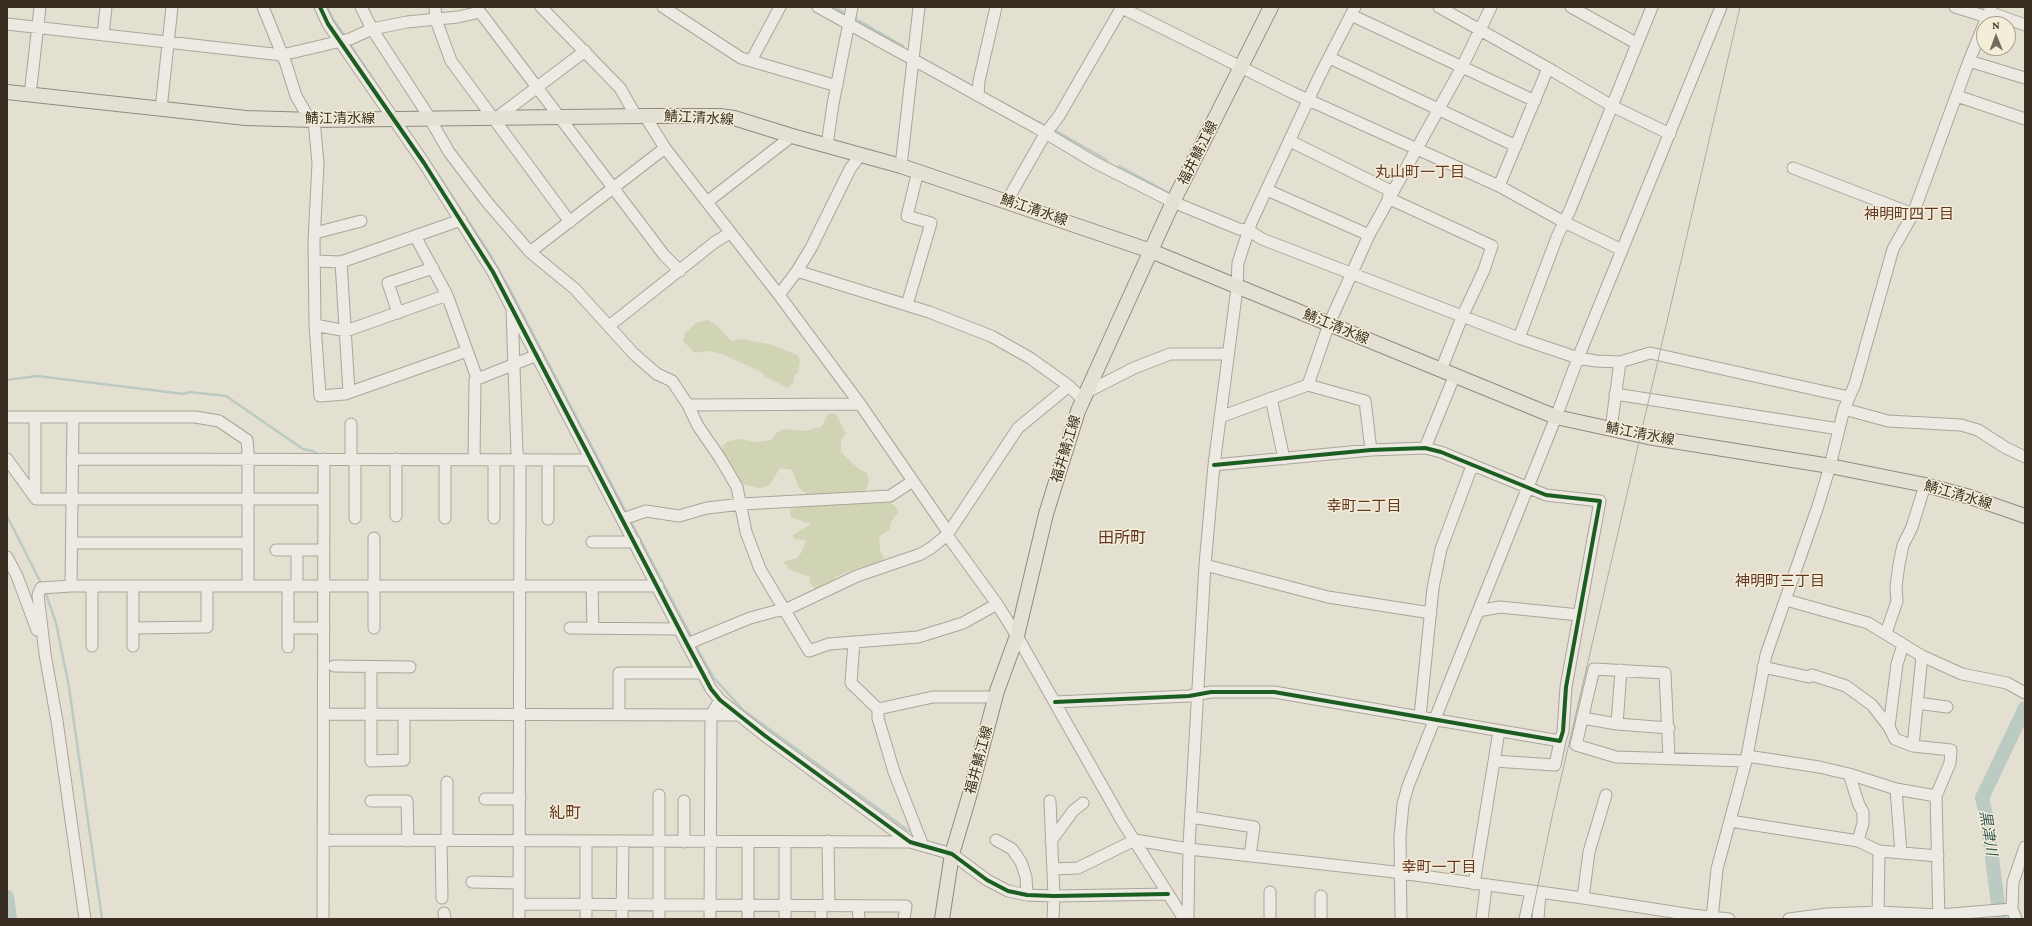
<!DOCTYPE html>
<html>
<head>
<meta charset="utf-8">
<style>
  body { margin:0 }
  #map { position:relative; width:2032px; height:926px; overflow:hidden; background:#e4e0d1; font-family:"Crimson Pro",serif }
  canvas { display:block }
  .frame { position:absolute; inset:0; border:8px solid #392e21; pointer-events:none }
  .north { position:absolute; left:1976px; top:16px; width:40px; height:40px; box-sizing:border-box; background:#f4eed8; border:1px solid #a9a18f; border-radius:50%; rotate:359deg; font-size:11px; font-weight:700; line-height:16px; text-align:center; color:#392e21 }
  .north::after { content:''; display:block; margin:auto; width:14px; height:18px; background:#756c5f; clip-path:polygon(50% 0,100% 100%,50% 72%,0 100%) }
</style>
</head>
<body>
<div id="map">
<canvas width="2032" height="926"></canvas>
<div class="frame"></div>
<div class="north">N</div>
</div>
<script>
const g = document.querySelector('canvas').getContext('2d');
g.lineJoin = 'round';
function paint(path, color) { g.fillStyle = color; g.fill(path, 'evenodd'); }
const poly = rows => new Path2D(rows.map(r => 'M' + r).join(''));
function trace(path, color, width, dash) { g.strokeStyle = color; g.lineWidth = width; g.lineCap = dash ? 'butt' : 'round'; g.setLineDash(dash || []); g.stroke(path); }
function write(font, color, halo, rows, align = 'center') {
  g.font = font + ' "Crimson Pro","Noto Sans JP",serif'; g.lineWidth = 3; g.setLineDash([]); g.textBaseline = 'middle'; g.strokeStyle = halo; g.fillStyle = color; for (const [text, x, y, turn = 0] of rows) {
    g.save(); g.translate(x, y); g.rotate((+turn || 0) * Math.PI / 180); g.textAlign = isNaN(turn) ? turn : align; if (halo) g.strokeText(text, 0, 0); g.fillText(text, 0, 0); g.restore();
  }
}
const green = poly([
  [708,320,716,325,731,341,741,339,769,344,797,355,800,359,798,373,794,376,794,382,788,388,766,377,761,372,722,354,708,351,695,353,683,341,685,333,696,323],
  [833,413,837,416,846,433,841,440,841,452,860,470,867,473,869,483,866,490,809,496,799,488,792,470,780,468,769,486,760,488,745,485,738,479,733,467,725,458,722,447,728,441,740,439,758,442,772,440,775,434,783,429,803,431,821,427,828,414],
  [889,501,896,507,898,513,890,523,890,529,879,537,880,551,884,558,879,563,857,568,836,577,828,586,816,590,810,583,810,577,789,569,783,562,797,558,801,553,804,547,805,540,794,539,793,535,811,524,796,519,790,516,790,509,821,503]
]);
const stream = poly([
  [327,7,333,19,345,37],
  [834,7,845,13],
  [856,19,903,46],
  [349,43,389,103],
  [1002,103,1044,125],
  [1056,131,1107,160],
  [1119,166,1167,192],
  [435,170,491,256,508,286,627,514],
  [7,380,37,376,184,394,189,392,226,396,303,449,313,451,316,453],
  [7,516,42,585],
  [630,520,692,638],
  [45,591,56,623,69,687,102,919],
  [695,645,714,678,743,710,909,831]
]);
const river = poly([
  [7,897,10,919],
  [2000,919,1987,819,1982,798,2025,708]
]);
const minor = poly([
  [263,7,286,64,296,96,310,120],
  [320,7,328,24,424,163,493,272,687,644,711,689,720,700,764,735,910,842,952,854,987,880,1008,891,1027,895,1054,896,1168,894],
  [361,7,372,29,426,112,449,152,487,202,530,252,575,289,634,354,657,374,672,381,688,405,698,426,720,458,737,487,746,532,760,569,809,651,829,644,918,637,963,623,997,604],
  [435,7,436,20,451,61,570,222],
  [541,7,620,88,636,116],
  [663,7,741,58,837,86],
  [818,7,1037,128,1094,162,1173,202,1239,229,1248,230,1262,239,1519,338,1578,358,1596,361,1620,362,1650,353,1849,397],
  [1120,7,1293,93,1499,186,1564,222,1622,250],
  [1439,7,1553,71,1612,106,1670,134],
  [1571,7,1636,43],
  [1955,7,1987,17],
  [1989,12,2025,25],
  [1351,15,1535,101],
  [7,24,282,55,350,39,372,29,407,22,458,17,480,12,664,255,680,271],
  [103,35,106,7],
  [1330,58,1516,146],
  [751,61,780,7],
  [1969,61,2025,78],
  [30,95,40,7],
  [978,96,979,81,996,7],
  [1957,96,2025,119],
  [161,109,172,7],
  [645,116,665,148,779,295,860,404,948,532],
  [495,119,585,51],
  [314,120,318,163,314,241,315,325,320,396,345,394,467,351],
  [1290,141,1393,192],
  [827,145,833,104,852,7],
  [901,166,919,7],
  [1793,168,1913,214],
  [1499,186,1548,68],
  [1267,190,1369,235],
  [1388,198,1492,246,1484,270,1462,317,1441,370],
  [1007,201,1045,134,1059,116,1122,7],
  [707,202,792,136],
  [315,233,361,221],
  [415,236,447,295,477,378],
  [530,252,665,148],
  [315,261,341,262,461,220],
  [341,262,349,392],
  [797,271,929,312,991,336,1030,358,1069,386,1082,399],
  [779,295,797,271,811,248,850,169,861,154],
  [907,305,931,223,907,216,918,171],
  [512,310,517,453,520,460,519,919],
  [398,313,388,283,433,268],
  [315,325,346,331,447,295],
  [609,326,715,242,730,233],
  [1519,338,1557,237,1570,210,1652,7],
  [1308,385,1329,324,1369,235,1462,67,1491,7],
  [1085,393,1134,368,1170,354,1227,354],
  [1615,394,1839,429],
  [1271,398,1284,459],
  [688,405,860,404],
  [1844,409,1888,421,1961,425,1978,430,2006,448,2025,457],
  [7,417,195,417,219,421,247,440,248,452,248,586],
  [35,417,35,497],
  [1220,417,1308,385,1365,401,1371,450],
  [1611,429,1620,362],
  [1425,448,1454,377],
  [7,459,36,499,324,499],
  [72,459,591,460],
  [351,459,351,424],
  [396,459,396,516],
  [445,460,445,518],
  [474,460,475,380,537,355],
  [548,460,548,519],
  [355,518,355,459],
  [494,518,494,460],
  [623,519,646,511,679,516,707,508,742,504,890,496,913,481],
  [947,535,997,604,1017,636,1122,821,1184,919],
  [374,538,374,628],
  [592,542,635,542],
  [72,543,248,543],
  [276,550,323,550],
  [7,557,17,576,37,630],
  [1205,565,1328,597,1431,613],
  [71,586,73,417],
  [133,586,133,646],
  [288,586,288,647],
  [297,586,297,550],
  [592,586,593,628],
  [1786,600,1868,623,1922,656,1962,674,2007,683,2025,693],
  [1478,611,1500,607,1579,615],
  [133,628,207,627,207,586],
  [288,628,324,628],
  [570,628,679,629],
  [1886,633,1897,601,1896,587,1899,564,1903,545,1912,527,1925,485],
  [854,642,851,683,878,709,878,718,894,772,923,846],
  [687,644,750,618,776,611,785,610,857,576,921,554,931,548,947,535,1018,428,1069,386],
  [92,646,92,586],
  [334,666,410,667],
  [371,667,371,761,404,760,404,714],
  [1763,667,1809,677,1812,675,1846,686,1872,705,1889,727,1895,739,1913,746,1951,750,1950,763,1936,796],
  [1055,702,1189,696,1211,692,1274,692,1560,741,1563,731,1566,687,1600,501,1546,495,1441,452,1425,448,1371,450,1214,465],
  [1917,703,1947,707],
  [878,709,933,697,996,697],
  [619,713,619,673,703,673],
  [324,714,738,715],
  [1420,716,1433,588,1441,549,1472,466],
  [1582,718,1617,724,1669,728],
  [1617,724,1621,670],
  [1889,727,1897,664,1903,645],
  [1913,746,1922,656],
  [1747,756,1819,767,1849,774,1896,789,1936,796,1939,919],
  [1669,758,1665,673,1594,669,1576,745,1616,757,1746,761],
  [1494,761,1555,765,1560,741],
  [1849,774,1859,805,1863,812,1863,823,1858,841],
  [447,782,447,841],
  [1896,789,1901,853],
  [659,795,659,919],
  [485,799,520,799],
  [371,801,407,801,408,841],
  [684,801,684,842],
  [1050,801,1054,896,1053,919],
  [1191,817,1254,827,1250,856],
  [1730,821,1858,841,1879,851,1938,856],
  [324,840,910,842],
  [996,840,1012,849,1021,862,1026,877,1027,895],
  [441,841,442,898],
  [828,841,829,906],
  [1051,841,1073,811,1083,803],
  [785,842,785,919],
  [1053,869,1078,868,1135,840,1189,849,1386,871,1583,898,1692,915,1729,919],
  [472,882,519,883],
  [1474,884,1499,731],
  [1270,892,1270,919],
  [1583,898,1589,852,1606,795],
  [519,904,906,906,904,919],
  [821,906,821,919],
  [858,906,859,919],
  [444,913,445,919],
  [1878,918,1879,851],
  [85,919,57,721,45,654,38,595,41,588,71,586,658,586],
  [323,919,324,459],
  [586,919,586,841],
  [622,919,623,841],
  [710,919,711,715,720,700],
  [748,919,748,842],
  [1188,919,1189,845,1205,565,1214,465,1237,288,1238,263,1251,223,1319,77,1355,7],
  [1321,919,1321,896],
  [1401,919,1400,837,1403,804,1408,786,1556,417,1578,358,1721,7],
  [1482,919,1486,886],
  [1525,919,1531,892],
  [1538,919,1540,893],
  [1712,919,1717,869,1746,761,1766,655,1818,506,1830,466,1844,409,1855,384,1893,249,1913,214,1969,61,1991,7],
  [1789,919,1827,914,1879,912,1939,915,2012,909],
  [2016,919,2012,909,2013,882,2025,847]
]);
const major = poly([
  [7,92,246,118,314,120,645,116,720,116,734,118,792,136,901,166,1151,251,1556,417,1648,437,1830,466,1925,485,1970,497,2025,516],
  [942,919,952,854,969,797,997,691,1017,636,1046,514,1078,411,1173,202,1271,7]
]);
const tram = poly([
  [1531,919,1552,817,1740,7]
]);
const cycleway = poly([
  [320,7,328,24,424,163,493,272,687,644,711,689,720,700,764,735,910,842,952,854,987,880,1008,891,1027,895,1054,896,1168,894],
  [1055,702,1189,696,1211,692,1274,692,1560,741,1563,731,1566,687,1600,501,1546,495,1441,452,1425,448,1371,450,1214,465]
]);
const streetNames = [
  ["鯖江清水線",699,118,3],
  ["鯖江清水線",340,119],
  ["福井鯖江線",1198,153,-63],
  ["鯖江清水線",1034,210,19],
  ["鯖江清水線",1336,327,22],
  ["鯖江清水線",1640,434,11],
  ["福井鯖江線",1066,449,-73],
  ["鯖江清水線",1958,495,16],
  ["福井鯖江線",979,760,-75]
];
const neighbourhoodNames = [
  ["丸山町一丁目",1420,172],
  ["神明町四丁目",1909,214],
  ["幸町二丁目",1364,506],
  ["神明町三丁目",1780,581],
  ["幸町一丁目",1439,867]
];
const waterNames = [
  ["黒津川",1988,833,81]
];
const quarterNames = [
  ["田所町",1122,538],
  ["糺町",565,813]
];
paint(green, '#d1d4b4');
trace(stream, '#bbcac2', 2.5);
trace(river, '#bbcac2', 14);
trace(minor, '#aaa599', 13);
trace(major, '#8f8a80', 16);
trace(minor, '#eceae2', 11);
trace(major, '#e4e1d4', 14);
trace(tram, '#adaaa1', 1);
trace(cycleway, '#1b5e20', 4);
write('14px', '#392e21', '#f4eed8', streetNames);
write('15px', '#633523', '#f4eed8', neighbourhoodNames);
write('italic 15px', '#325858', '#f4eed8', waterNames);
write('16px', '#633523', '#f4eed8', quarterNames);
</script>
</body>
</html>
